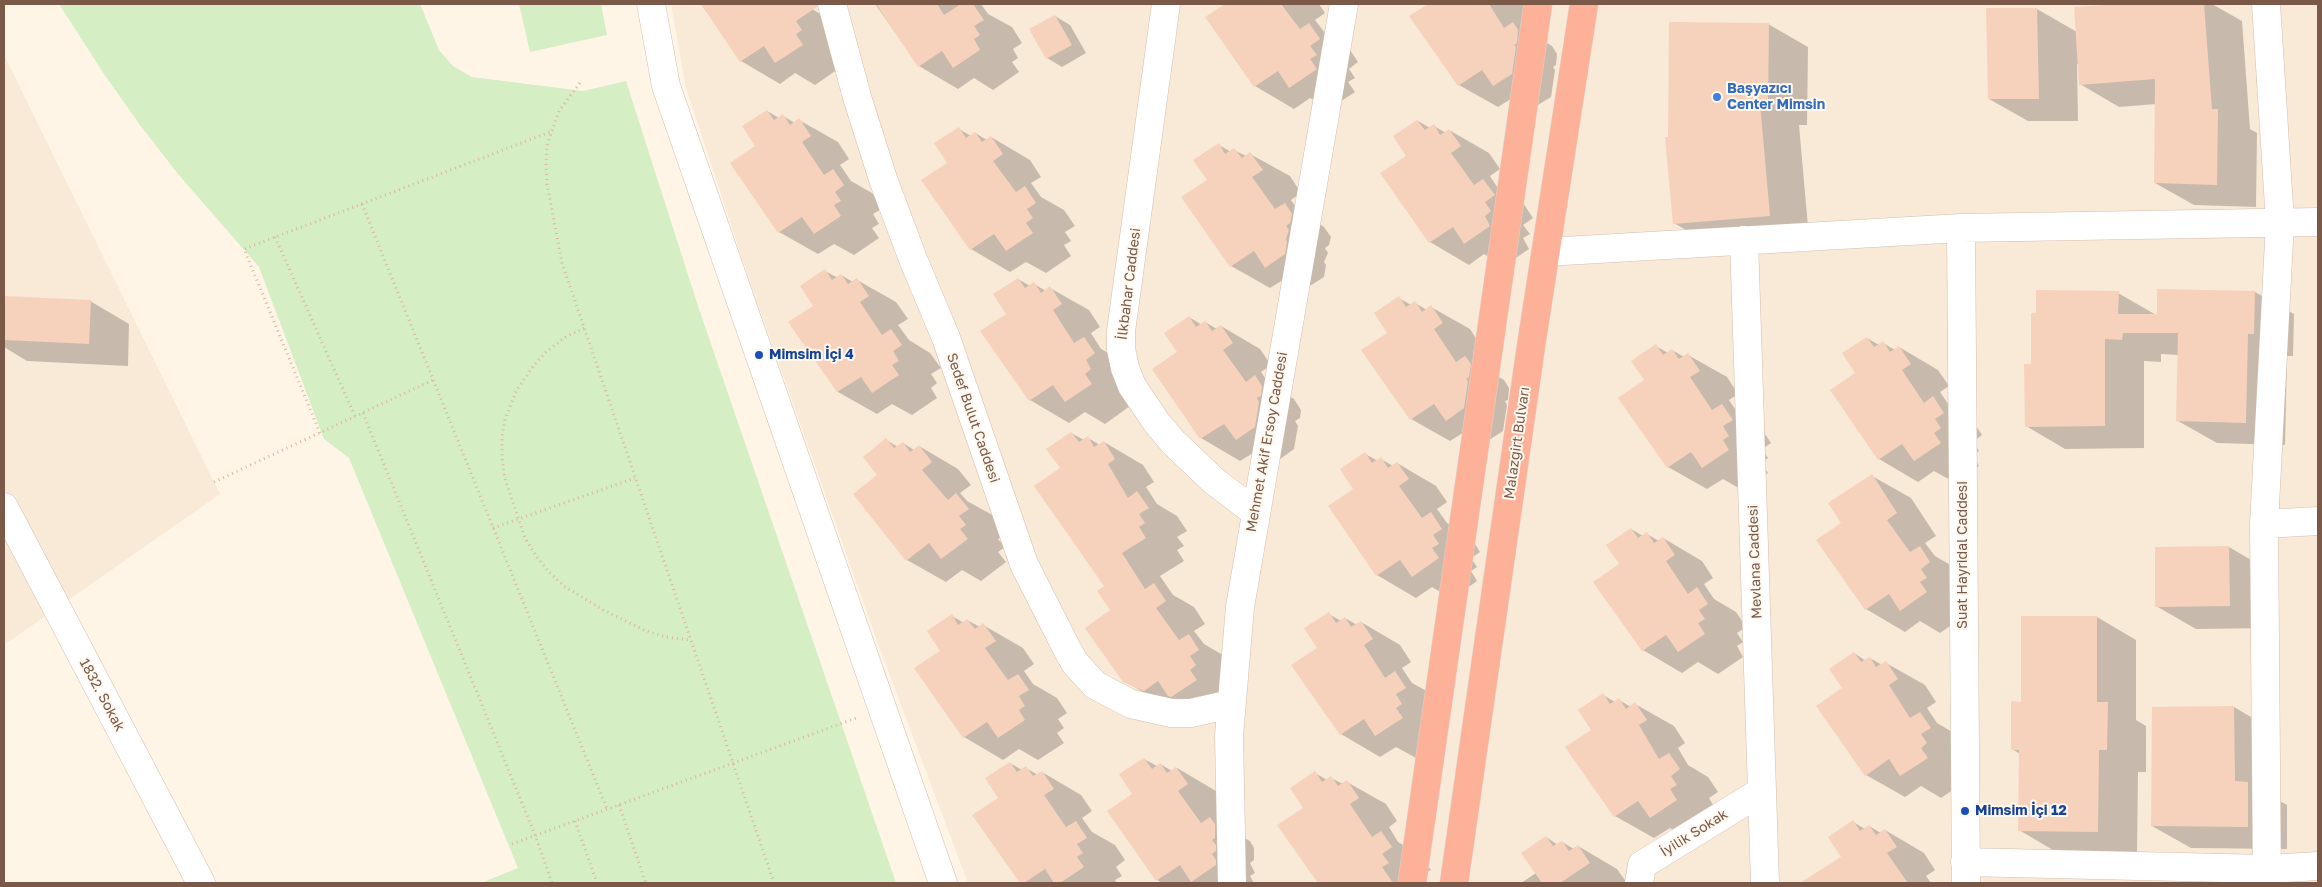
<!DOCTYPE html>
<html>
<head>
<meta charset="utf-8">
<style>
  body { margin:0 }
  #map { position:relative; width:2322px; height:887px; overflow:hidden; background:#fef5e7; font-family:"Golos Text",sans-serif }
  canvas { display:block }
  .frame { position:absolute; inset:0; border:5px solid #7b5948; pointer-events:none }
</style>
</head>
<body>
<div id="map">
<canvas width="2322" height="887"></canvas>
<div class="frame"></div>
</div>
<script>
const g = document.querySelector('canvas').getContext('2d');
g.lineJoin = 'round';
function paint(path, color) { g.fillStyle = color; g.fill(path, 'evenodd'); }
const poly = rows => new Path2D(rows.map(r => 'M' + r).join(''));
function trace(path, color, width, dash) { g.strokeStyle = color; g.lineWidth = width; g.lineCap = dash ? 'butt' : 'round'; g.setLineDash(dash || []); g.stroke(path); }
function write(font, color, halo, rows, align = 'center') {
  g.font = font + ' "Golos Text",sans-serif'; g.lineWidth = 4; g.setLineDash([]); g.textBaseline = 'middle'; g.strokeStyle = halo; g.fillStyle = color; for (const [text, x, y, turn = 0] of rows) {
    g.save(); g.translate(x, y); g.rotate((+turn || 0) * Math.PI / 180); g.textAlign = isNaN(turn) ? turn : align; if (halo) g.strokeText(text, 0, 0); g.fillText(text, 0, 0); g.restore();
  }
}
const residential = poly([
  [671,4,2318,4,2318,883,968,883,877,641,747,273,686,88],
  [4,55,220,494,4,645]
]);
const green = poly([
  [59,4,420,4,439,50,453,66,472,77,583,91,626,81,698,306,896,883,481,883,518,868,349,458,324,439,259,267,178,174,140,125,104,74],
  [519,4,601,4,607,35,530,52]
]);
const shadow = poly([
  [701,4,808,4,812,9,834,22,841,67,815,85,795,73,780,84,741,61],
  [875,4,981,4,988,14,1012,27,1022,43,1013,49,1018,58,1012,62,1019,72,993,90,974,78,958,89,919,66],
  [1227,4,1319,4,1325,13,1315,20,1325,33,1348,47,1358,62,1349,69,1355,78,1348,82,1355,92,1329,109,1310,98,1294,109,1255,86,1207,17],
  [1430,4,1524,4,1529,12,1522,17,1532,34,1552,46,1557,54,1556,65,1553,67,1555,70,1551,97,1533,108,1514,97,1498,107,1459,85,1411,16],
  [2137,4,2212,4,2242,21,2250,129,2257,133,2256,207,2194,205,2155,183,2156,104,2119,107,2080,84,2079,64,2077,64,2078,121,2028,121,1989,99,1988,10,2037,9,2077,32,2075,8],
  [1055,16,1070,25,1086,53,1062,67,1047,58],
  [1768,24,1808,47,1807,125,1799,125,1809,238,1713,246,1674,223,1670,138],
  [767,111,779,118,783,116,795,123,799,120,838,142,849,159,840,165,851,181,872,193,883,208,873,214,879,224,872,228,879,238,854,255,834,244,818,254,779,232,757,146],
  [1418,121,1430,128,1434,126,1446,133,1449,130,1489,153,1500,169,1490,176,1499,190,1523,203,1533,218,1523,225,1530,234,1523,238,1529,249,1504,266,1484,254,1469,265,1430,242,1407,156],
  [959,129,971,136,975,133,987,140,991,137,1030,160,1041,177,1031,183,1041,197,1064,210,1075,226,1065,232,1071,241,1064,245,1071,256,1046,273,1026,262,1010,272,971,249,923,181,949,164],
  [1219,145,1231,152,1234,150,1246,156,1250,154,1290,176,1301,193,1291,200,1300,213,1324,227,1331,237,1329,245,1325,248,1328,253,1324,262,1326,265,1324,277,1305,289,1286,278,1270,288,1231,266,1208,180],
  [825,271,838,278,841,275,853,282,857,280,896,302,908,319,898,325,909,340,930,353,941,368,931,374,937,383,931,388,937,398,912,415,892,404,877,414,838,392,815,306],
  [1018,279,1030,286,1034,284,1046,291,1050,288,1089,310,1100,327,1091,333,1101,349,1123,361,1130,406,1105,424,1085,412,1069,423,1030,400,1008,314],
  [2255,292,2294,314,2293,356,2287,356,2285,445,2217,443,2178,421,2179,355,2161,354,2161,362,2144,361,2144,448,2065,449,2026,426,2032,365,2118,293,2158,316],
  [4,297,90,301,129,324,128,366,27,361,4,347],
  [1399,298,1411,305,1415,303,1427,310,1431,307,1470,329,1481,346,1473,352,1483,368,1504,380,1509,388,1508,400,1505,401,1507,405,1503,431,1486,442,1466,431,1450,441,1411,419,1389,333],
  [1189,317,1202,325,1205,322,1217,329,1221,326,1260,349,1271,365,1261,372,1271,386,1294,399,1301,410,1300,418,1295,421,1298,426,1294,449,1276,462,1256,451,1240,461,1201,438,1153,370,1179,353],
  [1867,338,1879,345,1883,343,1895,350,1899,347,1938,370,1949,386,1940,392,1951,408,1972,420,1982,435,1973,442,1979,451,1973,456,1979,466,1954,482,1934,471,1918,482,1879,459,1857,374],
  [1656,346,1668,353,1672,350,1684,357,1688,355,1727,377,1738,394,1729,400,1739,415,1761,428,1771,443,1762,449,1768,458,1761,463,1768,473,1742,490,1723,479,1707,489,1668,467,1645,381],
  [1071,433,1084,440,1088,438,1100,445,1104,442,1143,465,1154,482,1146,487,1157,504,1177,516,1187,531,1177,537,1184,546,1177,550,1184,561,1160,576,1173,595,1194,607,1205,624,1194,631,1204,644,1228,658,1235,688,1191,708,1164,704,1124,681,1106,586,1062,469],
  [886,440,898,447,903,443,914,450,919,446,958,469,971,485,960,493,967,501,996,517,1007,532,998,539,1005,547,998,552,1006,562,981,581,962,570,946,582,907,560,879,476],
  [1365,454,1378,461,1381,459,1393,466,1397,463,1436,486,1447,502,1437,509,1447,523,1470,536,1480,552,1471,558,1477,567,1471,571,1477,581,1452,599,1432,587,1416,598,1377,575,1329,506,1355,489],
  [1872,476,1911,498,1936,536,1925,543,1935,556,1959,570,1966,615,1940,633,1920,621,1905,632,1866,609,1843,523],
  [1631,529,1643,536,1647,534,1659,541,1663,538,1702,561,1713,578,1704,584,1714,599,1736,612,1746,627,1737,633,1743,642,1737,646,1743,657,1718,674,1698,662,1682,673,1643,650,1595,582,1621,565],
  [2229,547,2268,570,2269,628,2196,629,2156,606],
  [1329,614,1341,621,1345,618,1357,625,1361,622,1400,645,1411,662,1402,668,1412,683,1434,695,1441,741,1416,758,1396,747,1380,757,1341,734,1293,666,1319,649],
  [952,616,964,623,967,620,980,627,983,625,1023,648,1034,664,1024,671,1033,684,1057,698,1067,713,1058,719,1064,728,1057,733,1064,743,1038,760,1019,749,1003,760,964,737,941,651],
  [2097,617,2136,640,2136,720,2146,726,2146,772,2138,772,2137,854,2058,853,2019,830,2020,754,2012,749,2022,703],
  [1854,653,1866,661,1870,658,1882,665,1886,663,1925,685,1936,702,1927,708,1937,723,1959,736,1966,781,1941,798,1921,786,1905,797,1866,775,1844,689],
  [1603,695,1615,702,1619,700,1631,707,1635,704,1674,726,1685,743,1678,748,1688,765,1708,777,1718,792,1709,798,1715,808,1690,839,1670,828,1654,838,1615,816,1593,730],
  [2234,707,2273,730,2274,798,2287,805,2287,849,2191,848,2152,826,2153,709],
  [1144,759,1157,766,1160,764,1172,771,1177,768,1216,791,1227,807,1216,814,1226,828,1250,841,1254,848,1254,860,1250,863,1255,873,1250,876,1254,883,1162,883,1157,880,1134,794],
  [1010,763,1022,770,1026,768,1038,775,1042,772,1081,795,1092,811,1082,818,1092,832,1115,845,1125,860,1116,867,1122,876,1115,880,1117,883,1021,883,974,815,1000,798],
  [1315,773,1327,780,1331,778,1343,784,1347,782,1386,804,1397,821,1389,827,1398,842,1420,855,1431,870,1421,876,1425,883,1320,883,1279,825,1305,808],
  [1853,822,1865,829,1869,826,1881,833,1885,830,1924,853,1935,870,1926,876,1931,883,1824,883,1817,874,1842,857],
  [1546,837,1558,845,1562,842,1574,849,1578,846,1617,869,1627,883,1521,883,1536,873]
]);
const building = poly([
  [701,4,817,4,817,7,796,21,802,30,796,34,803,45,775,63,764,46,740,62],
  [876,4,937,4,944,15,961,4,973,4,984,20,974,26,980,35,974,39,980,50,953,68,942,51,918,67],
  [1225,4,1281,4,1300,29,1309,23,1320,39,1310,46,1317,55,1310,59,1317,69,1289,88,1278,71,1254,87,1205,17],
  [1428,4,1489,4,1504,28,1513,22,1518,30,1517,43,1514,45,1516,47,1512,74,1493,86,1482,70,1458,86,1409,16],
  [2120,4,2204,4,2212,109,2218,109,2217,185,2154,183,2155,79,2079,85,2074,7],
  [1986,8,2037,8,2039,99,1988,99],
  [1055,15,1072,45,1046,59,1029,29],
  [1669,22,1769,23,1768,103,1760,103,1770,216,1673,224,1665,137,1668,137],
  [767,110,774,120,783,114,790,125,799,118,811,136,802,142,824,175,833,169,844,185,835,192,841,201,834,205,841,216,814,234,802,217,778,233,730,163,755,146,742,126],
  [1417,120,1425,130,1434,124,1440,135,1449,129,1461,146,1451,153,1474,185,1483,179,1495,195,1485,202,1491,211,1485,216,1490,226,1464,244,1453,227,1429,243,1380,173,1406,156,1393,136],
  [959,127,966,138,975,132,982,142,991,136,1003,154,993,161,1016,192,1025,186,1036,203,1027,209,1033,218,1026,223,1033,233,1006,251,994,234,970,250,921,180,947,163,934,143],
  [1219,143,1225,154,1234,148,1242,158,1250,152,1263,170,1252,177,1275,209,1285,203,1292,214,1290,223,1286,226,1289,230,1286,239,1287,242,1285,254,1265,268,1254,251,1230,267,1181,197,1207,180,1193,160],
  [825,269,832,280,841,274,848,284,857,278,869,296,860,302,882,335,891,329,902,345,893,351,899,361,892,365,899,375,872,393,861,377,837,392,788,322,813,306,800,286],
  [1018,278,1025,288,1034,282,1041,293,1050,286,1062,304,1053,310,1074,343,1084,337,1095,353,1086,360,1091,369,1085,374,1092,384,1065,402,1053,385,1029,401,980,331,1006,314,993,294],
  [2157,289,2255,291,2254,334,2248,334,2246,423,2176,421,2178,333,2123,333,2122,340,2105,339,2105,426,2025,427,2024,364,2031,364,2031,313,2036,313,2036,290,2119,291,2118,314,2157,314],
  [4,296,91,300,89,344,4,340],
  [1399,296,1406,307,1415,301,1422,312,1431,305,1443,323,1434,329,1456,362,1465,356,1471,364,1469,377,1466,379,1468,381,1464,408,1446,421,1434,404,1410,420,1361,350,1387,333,1374,313],
  [1189,316,1196,327,1205,321,1212,331,1221,325,1233,343,1223,350,1246,382,1255,375,1262,386,1261,396,1257,398,1259,402,1255,427,1236,440,1224,424,1200,439,1152,369,1177,352,1164,333],
  [1867,337,1874,347,1883,341,1890,352,1899,346,1911,364,1902,370,1924,403,1933,396,1944,413,1935,419,1941,428,1934,433,1941,443,1914,461,1902,444,1878,460,1830,390,1855,373,1842,353],
  [1656,344,1663,355,1672,349,1679,359,1688,353,1700,371,1690,377,1712,410,1722,404,1733,420,1723,426,1729,436,1723,440,1729,450,1702,468,1691,452,1667,468,1618,398,1644,380,1631,361],
  [1071,432,1079,442,1088,436,1094,447,1104,441,1115,459,1108,464,1128,498,1137,491,1149,508,1139,514,1145,523,1139,527,1146,538,1122,553,1145,589,1154,583,1166,601,1156,608,1179,640,1189,634,1199,650,1190,656,1196,665,1190,670,1197,680,1171,697,1168,696,1158,681,1144,691,1123,682,1085,628,1110,610,1097,591,1104,586,1034,486,1060,468,1046,449],
  [886,438,894,448,903,442,910,452,919,445,932,462,922,470,948,500,956,493,969,509,959,516,966,525,960,529,968,539,941,559,929,543,906,561,853,494,877,475,863,457],
  [1365,452,1372,463,1381,457,1388,468,1397,462,1409,479,1399,486,1422,518,1431,512,1442,529,1433,535,1439,544,1432,548,1439,558,1412,577,1400,560,1376,576,1328,506,1353,489,1340,469],
  [1872,474,1897,513,1887,520,1910,552,1920,546,1930,562,1921,569,1927,578,1920,582,1927,592,1900,611,1889,594,1865,610,1816,540,1841,523,1828,503],
  [1631,528,1638,538,1647,532,1654,543,1663,537,1675,555,1666,561,1688,594,1697,587,1708,604,1699,610,1705,619,1698,623,1705,634,1678,652,1666,635,1642,651,1593,582,1619,564,1606,545],
  [2229,546,2230,606,2155,607,2155,547],
  [1329,612,1336,623,1345,617,1351,627,1361,621,1373,639,1364,645,1385,678,1395,671,1406,688,1396,694,1402,704,1396,708,1403,718,1375,736,1364,719,1340,735,1291,665,1317,648,1304,628],
  [952,614,958,625,967,619,975,629,983,623,996,641,985,648,1008,680,1018,674,1029,690,1019,696,1025,706,1019,710,1025,720,998,738,987,722,963,738,914,668,940,651,927,631],
  [2021,616,2097,616,2097,702,2108,702,2107,750,2099,750,2098,832,2018,831,2019,750,2011,750,2011,701,2021,702],
  [1854,652,1861,662,1870,657,1876,667,1886,661,1898,679,1889,685,1910,718,1920,712,1931,728,1921,734,1927,743,1921,748,1928,758,1900,776,1889,759,1865,776,1816,706,1842,688,1829,669],
  [1603,693,1610,704,1619,698,1626,709,1635,702,1647,720,1639,725,1659,759,1669,753,1680,769,1671,776,1677,785,1670,789,1677,800,1650,818,1638,801,1614,817,1565,747,1591,730,1578,710],
  [2234,706,2235,781,2248,782,2248,827,2151,826,2152,707],
  [1144,758,1152,769,1160,763,1167,773,1176,767,1188,784,1178,791,1201,823,1210,817,1215,824,1215,838,1212,840,1216,845,1216,851,1212,854,1216,860,1216,865,1191,882,1180,865,1156,881,1107,811,1132,794,1119,774],
  [1010,762,1017,772,1026,766,1033,776,1042,771,1054,789,1044,795,1066,827,1076,821,1087,838,1077,844,1083,853,1077,857,1084,867,1060,883,1054,883,1045,869,1024,883,1020,883,972,815,998,798,985,778],
  [1315,771,1322,782,1331,776,1338,786,1347,780,1359,798,1350,804,1372,837,1381,831,1392,847,1382,854,1389,863,1382,867,1393,883,1318,883,1293,848,1277,825,1303,808,1290,788],
  [1853,820,1860,831,1869,825,1876,835,1885,829,1897,847,1887,853,1908,883,1800,883,1841,857,1828,837],
  [1546,836,1553,846,1562,841,1569,851,1578,845,1590,863,1560,883,1542,883,1521,853]
]);
const path = poly([
  [580,83,559,111,547,145,546,165,547,184,562,263,774,883],
  [362,204,607,809],
  [275,237,355,416],
  [584,328,564,338,546,352,534,365,516,391,505,420,502,436,502,458,505,479,525,538,536,556,549,572,564,586,603,610,644,630,665,637,691,640],
  [363,413,535,835,552,883],
  [320,433,244,249,550,132],
  [214,482,433,380],
  [493,528,635,478],
  [619,805,646,883],
  [575,821,597,883],
  [512,844,859,717]
]);
const minor = poly([
  [651,4,666,86,943,883],
  [832,4,857,97,883,179,913,259,946,338,1024,564,1067,649,1075,663,1095,685,1131,704,1171,713,1191,713,1231,704],
  [1166,4,1121,331,1121,349,1125,368,1132,386,1157,423,1173,442,1214,481,1255,512],
  [2266,4,2280,222,2264,524,2267,883],
  [1961,228,1966,883],
  [1744,240,1765,883],
  [1546,252,1961,228,2318,222],
  [4,507,201,883],
  [2264,524,2318,521],
  [1965,862,2268,869,2318,866],
  [1232,883,1229,736,1240,607,1344,4],
  [1639,883,1642,865,1762,791]
]);
const highway = poly([
  [1412,883,1538,4],
  [1454,883,1531,346,1584,4]
]);
const markers = [
  [1717,97,5,"#3f7fe0"],
  [759,355,5,"#1a4fb4"],
  [1965,811,5,"#1a4fb4"]
];
const shopNames = [
  ["Başyazıcı",1727,89],
  ["Center Mimsin",1727,105]
];
const streetNames = [
  ["İlkbahar Caddesi",1129,284,-83],
  ["Sedef Bulut Caddesi",973,418,71],
  ["Mehmet Akif Ersoy Caddesi",1267,442,-80],
  ["Malazgirt Bulvarı",1517,443,-82],
  ["Suat Hayridal Caddesi",1963,555,-90],
  ["Mevlana Caddesi",1755,562,-92],
  ["1832. Sokak",102,695,62],
  ["İyilik Sokak",1694,833,-32]
];
const transitNames = [
  ["Mimsim İçi 4",769,355],
  ["Mimsim İçi 12",1975,811]
];
paint(residential, '#f9e9d7');
paint(green, '#d5eec3');
paint(shadow, '#0003');
paint(building, '#f6d2bc');
trace(minor, '#d4beae', 29);
trace(highway, '#ddd4cf', 29);
trace(path, '#dcb59e', 3, [1, 4]);
trace(minor, '#fff', 28);
trace(highway, '#fdb199', 28);
for (const [x, y, r, color] of markers) { const dot = new Path2D(); dot.arc(x, y, r, 0, 2 * Math.PI); g.fillStyle = color; g.fill(dot); trace(dot, '#fff8ef', 2); }
write('bold 14px', '#366cbe', '#fff8ef', shopNames, 'left');
write('14px', '#7b5948', '#fff8ef', streetNames);
write('bold 14px', '#164399', '#fff8ef', transitNames, 'left');
</script>
</body>
</html>
